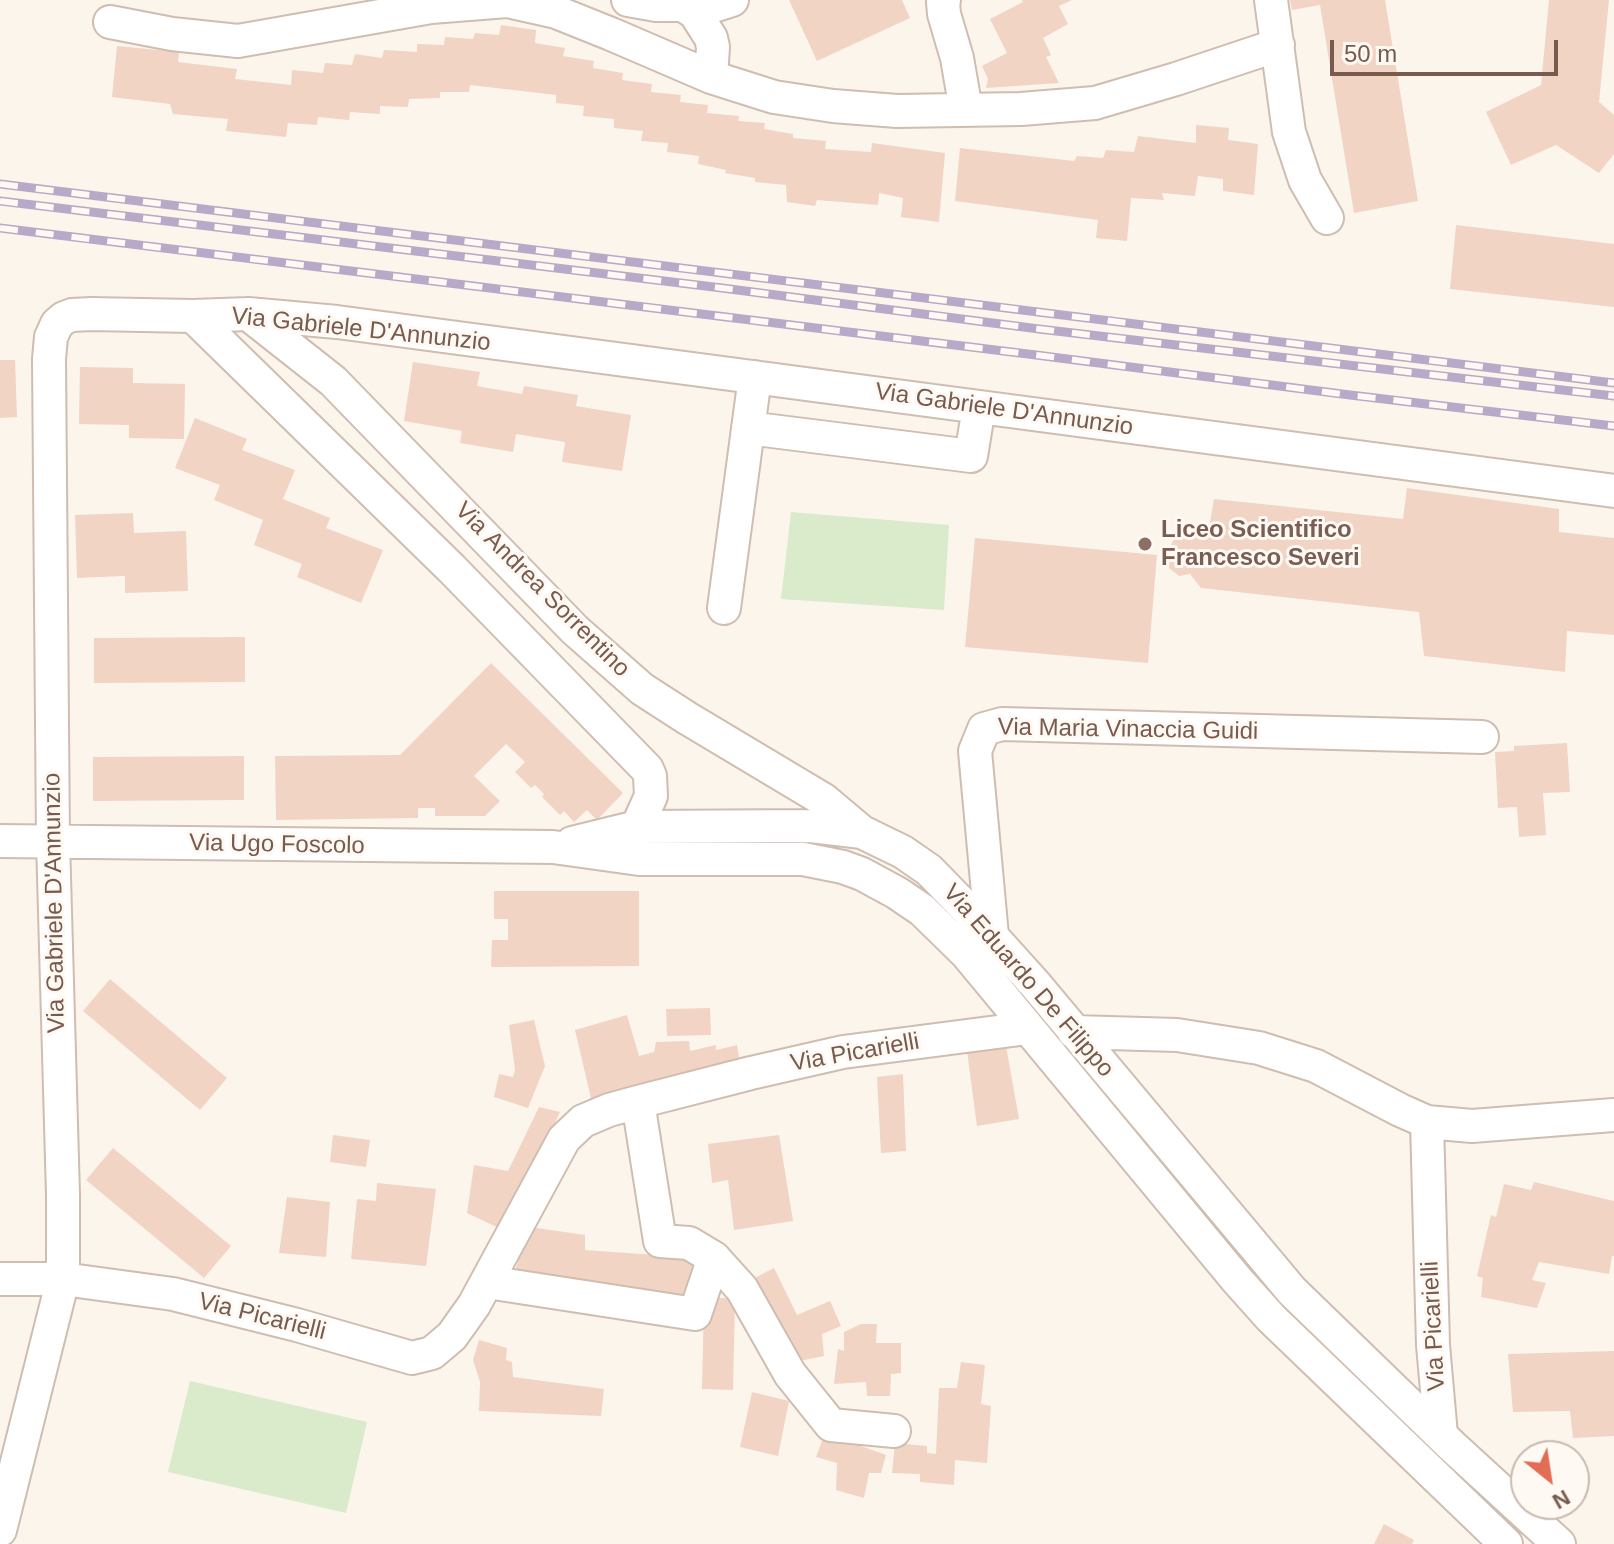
<!DOCTYPE html>
<html>
<head>
<meta charset="utf-8">
<style>
  body { margin:0 }
  #map { position:relative; width:1614px; height:1544px; overflow:hidden; background:#fcf5ec; font-family:Arial,sans-serif }
  canvas { display:block }
  .north { position:absolute; left:1510px; top:1440px; width:80px; height:80px; box-sizing:border-box; background:#fff9f3; border:2px solid #c9bab1; border-radius:50%; rotate:150deg; font-size:22px; font-weight:700; line-height:32px; text-align:center; color:#785b4e }
  .north::after { content:''; display:block; margin:auto; width:28px; height:36px; background:#e26d55; clip-path:polygon(50% 0,100% 100%,50% 72%,0 100%) }
  .scale { position:absolute; left:1330px; top:40px; width:228px; height:36px; box-sizing:border-box; border:4px solid #785b4e; border-top:0; padding-left:10px; font-size:24px; line-height:28px; white-space:nowrap; color:#785b4e; -webkit-text-stroke:6px #fff9f3; paint-order:stroke }
</style>
</head>
<body>
<div id="map">
<canvas width="1614" height="1544"></canvas>
<div class="north">N</div>
<div class="scale">50 m</div>
</div>
<script>
const g = document.querySelector('canvas').getContext('2d');
g.lineJoin = 'round';
function paint(path, color) { g.fillStyle = color; g.fill(path, 'evenodd'); }
const poly = rows => new Path2D(rows.map(r => 'M' + r).join(''));
function trace(path, color, width, dash) { g.strokeStyle = color; g.lineWidth = width; g.lineCap = dash ? 'butt' : 'round'; g.setLineDash(dash || []); g.stroke(path); }
function write(font, color, halo, rows, align = 'center') {
  g.font = font + ' Arial,sans-serif'; g.lineWidth = 6; g.setLineDash([]); g.textBaseline = 'middle'; g.strokeStyle = halo; g.fillStyle = color; for (const [text, x, y, turn = 0] of rows) {
    g.save(); g.translate(x, y); g.rotate((+turn || 0) * Math.PI / 180); g.textAlign = isNaN(turn) ? turn : align; if (halo) g.strokeText(text, 0, 0); g.fillText(text, 0, 0); g.restore();
  }
}
const green = poly([
  [791,512,949,525,944,610,781,599],
  [190,1381,367,1422,346,1513,168,1472]
]);
const building = poly([
  [789,0,902,0,910,18,817,61],
  [1022,0,1072,0,1059,6,1068,24,1043,38,1051,55,1046,57,1059,83,986,88,988,79,982,66,1007,53,990,19,1023,2],
  [1290,0,1385,0,1418,201,1354,213,1320,5,1292,10],
  [1549,0,1609,0,1599,102,1614,115,1614,154,1599,173,1556,145,1511,165,1486,112,1541,85],
  [501,25,536,30,535,43,565,48,563,56,594,61,593,68,623,73,622,80,652,84,651,92,681,95,680,102,708,105,707,113,739,116,738,121,765,123,764,129,793,134,793,138,826,141,825,149,871,152,872,143,945,153,939,222,901,217,903,198,879,193,878,205,817,200,815,206,787,202,786,185,755,182,755,178,725,173,726,170,698,164,699,156,667,152,668,143,641,141,643,131,614,128,614,119,583,116,584,106,556,103,556,95,470,85,469,92,440,92,440,98,409,99,408,107,380,106,380,114,350,112,349,120,318,117,317,125,288,123,286,137,226,131,228,119,173,114,170,104,112,97,117,46,179,52,178,62,237,69,235,79,291,85,292,70,323,73,325,63,352,65,355,54,382,58,384,50,417,52,417,44,444,45,445,37,473,39,475,33,499,35],
  [1196,125,1229,128,1228,140,1258,144,1254,195,1223,191,1223,179,1198,176,1195,196,1162,193,1164,200,1131,198,1127,241,1096,238,1098,220,955,201,960,148,1074,161,1077,156,1103,158,1106,150,1134,152,1138,136,1196,143],
  [1456,225,1614,244,1614,307,1450,289],
  [0,360,15,360,17,417,0,418],
  [413,362,480,372,477,386,522,394,524,386,578,395,576,406,631,415,622,471,562,462,565,442,516,434,513,452,460,443,462,431,404,421],
  [80,367,133,368,133,383,185,384,184,439,129,438,129,425,79,424],
  [195,418,247,439,242,450,295,470,283,499,330,518,326,528,383,550,361,603,297,577,302,564,254,545,263,520,214,500,220,485,175,468],
  [1407,488,1559,509,1559,532,1614,538,1614,635,1567,631,1565,672,1424,656,1419,612,1201,588,1190,574,1179,576,1169,568,1170,547,1178,531,1208,534,1214,499,1403,519],
  [133,513,134,533,186,531,188,591,125,593,125,576,77,578,75,515],
  [975,538,1157,555,1148,663,965,647],
  [245,637,245,682,94,683,94,638],
  [491,663,623,793,597,820,587,810,574,822,564,811,560,815,542,797,544,794,535,785,531,788,515,772,525,762,506,744,474,776,500,801,485,816,435,816,435,808,418,808,418,818,276,820,275,756,400,755],
  [1567,743,1570,792,1543,793,1546,835,1519,837,1517,807,1498,808,1495,752,1514,751,1514,746],
  [244,756,244,800,93,801,93,757],
  [494,891,639,891,639,966,491,967,492,940,508,940,508,919,494,919],
  [110,979,227,1078,200,1110,83,1011],
  [710,1008,711,1035,667,1036,666,1009],
  [627,1015,639,1056,654,1052,656,1042,689,1041,690,1051,716,1045,716,1050,737,1045,740,1064,593,1107,575,1030],
  [534,1020,545,1066,528,1108,494,1097,499,1074,513,1077,515,1070,509,1025],
  [1006,1046,1019,1119,977,1126,967,1051],
  [903,1074,906,1151,881,1153,877,1077],
  [539,1107,560,1112,505,1231,467,1213,474,1165,508,1171],
  [333,1135,370,1140,366,1167,330,1162],
  [779,1135,793,1221,734,1230,728,1180,712,1183,708,1144],
  [113,1148,231,1246,204,1278,86,1180],
  [1534,1182,1614,1201,1614,1256,1612,1256,1609,1274,1539,1262,1532,1280,1546,1283,1537,1308,1481,1297,1483,1278,1477,1276,1491,1215,1496,1217,1504,1184,1531,1190],
  [377,1183,436,1189,426,1266,351,1259,357,1199,376,1201],
  [287,1197,330,1202,326,1257,279,1253],
  [530,1227,585,1235,585,1250,698,1258,697,1302,511,1282],
  [774,1268,797,1315,830,1301,841,1326,822,1334,824,1356,784,1364,745,1283],
  [704,1298,735,1298,733,1390,702,1389],
  [861,1324,877,1324,876,1343,901,1343,901,1373,891,1374,890,1396,867,1396,866,1382,834,1384,838,1349,844,1351,844,1332],
  [479,1340,507,1348,506,1360,512,1362,513,1377,604,1389,601,1416,479,1411,480,1382,473,1360],
  [1614,1351,1614,1436,1573,1438,1570,1411,1513,1412,1508,1354],
  [961,1362,985,1365,981,1404,991,1406,987,1463,955,1460,954,1485,920,1482,920,1474,892,1473,895,1443,927,1446,927,1453,936,1454,939,1388,957,1388],
  [752,1392,789,1401,778,1456,740,1447],
  [825,1433,886,1455,881,1473,869,1473,864,1498,836,1490,837,1463,816,1457],
  [1384,1524,1414,1540,1412,1544,1374,1544]
]);
const minor = poly([
  [628,0,656,5,683,5,695,13,711,38,713,47,711,77],
  [944,0,943,2,944,14,957,58,966,110],
  [1271,0,1289,132,1305,180,1327,218],
  [687,7,697,9,710,7,732,0],
  [110,22,172,34,238,41,431,7,507,1,556,12,611,34,711,77,774,97,833,106,897,111,1021,109,1095,103,1176,79,1278,45],
  [248,314,333,381,575,630,642,689,687,718,824,800,862,832],
  [193,316,452,569,647,769,650,776,651,796,637,827],
  [748,428,971,456,979,407],
  [724,608,755,377],
  [0,841,553,847,639,859,803,859,843,867,862,874,897,893,922,910,967,954,1237,1280,1271,1318,1506,1544],
  [572,843,637,827,811,826,862,832,903,852,929,870,971,913,1035,984,1292,1291,1452,1446,1559,1544],
  [992,936,975,751,984,729,1002,724,1482,737],
  [1074,1032,1177,1035,1259,1048,1316,1066,1400,1110,1427,1122,1472,1126,1614,1115],
  [638,1102,660,1241,689,1243,714,1258,742,1289,790,1374,831,1425,894,1431],
  [1427,1122,1433,1345,1441,1435],
  [0,1279,63,1279,173,1294,297,1325,412,1358,432,1353,452,1336,474,1305,564,1139,583,1121,609,1110,638,1102,751,1073,843,1052,1028,1028],
  [487,1282,695,1314,714,1258],
  [0,1530,63,1279,63,1195,53,841,49,359,51,337,57,324,64,318,72,315,91,314,193,316,248,314,337,322,1614,491]
]);
const rail = poly([
  [0,184,1614,383],
  [0,201,722,288,1039,329,1614,396],
  [0,228,1036,355,1350,395,1614,426]
]);
const markers = [
  [1145,544,8,"#8d6e63"]
];
const streetNames = [
  ["Via Gabriele D'Annunzio",361,330,6],
  ["Via Gabriele D'Annunzio",1004,410,8],
  ["Via Andrea Sorrentino",542,590,45],
  ["Via Maria Vinaccia Guidi",1128,730,1],
  ["Via Ugo Foscolo",277,845,1],
  ["Via Gabriele D'Annunzio",55,903,-91],
  ["Via Eduardo De Filippo",1028,981,49],
  ["Via Picarielli",855,1053,-10],
  ["Via Picarielli",262,1317,14],
  ["Via Picarielli",1434,1326,-93]
];
const educationNames = [
  ["Liceo Scientifico",1161,530],
  ["Francesco Severi",1161,558]
];
paint(green, '#d9ebca');
paint(building, '#f1d4c4');
trace(minor, '#cfbdb0', 36);
trace(minor, '#fff', 32);
trace(rail, '#b8a9c8', 9);
trace(rail, '#fff9f3', 6, [18]);
for (const [x, y, r, color] of markers) { const dot = new Path2D(); dot.arc(x, y, r, 0, 2 * Math.PI); g.fillStyle = color; g.fill(dot); trace(dot, '#fff9f3', 3); }
write('24px', '#785b4e', '#fff9f3', streetNames);
write('bold 24px', '#785e54', '#fff9f3', educationNames, 'left');
</script>
</body>
</html>
